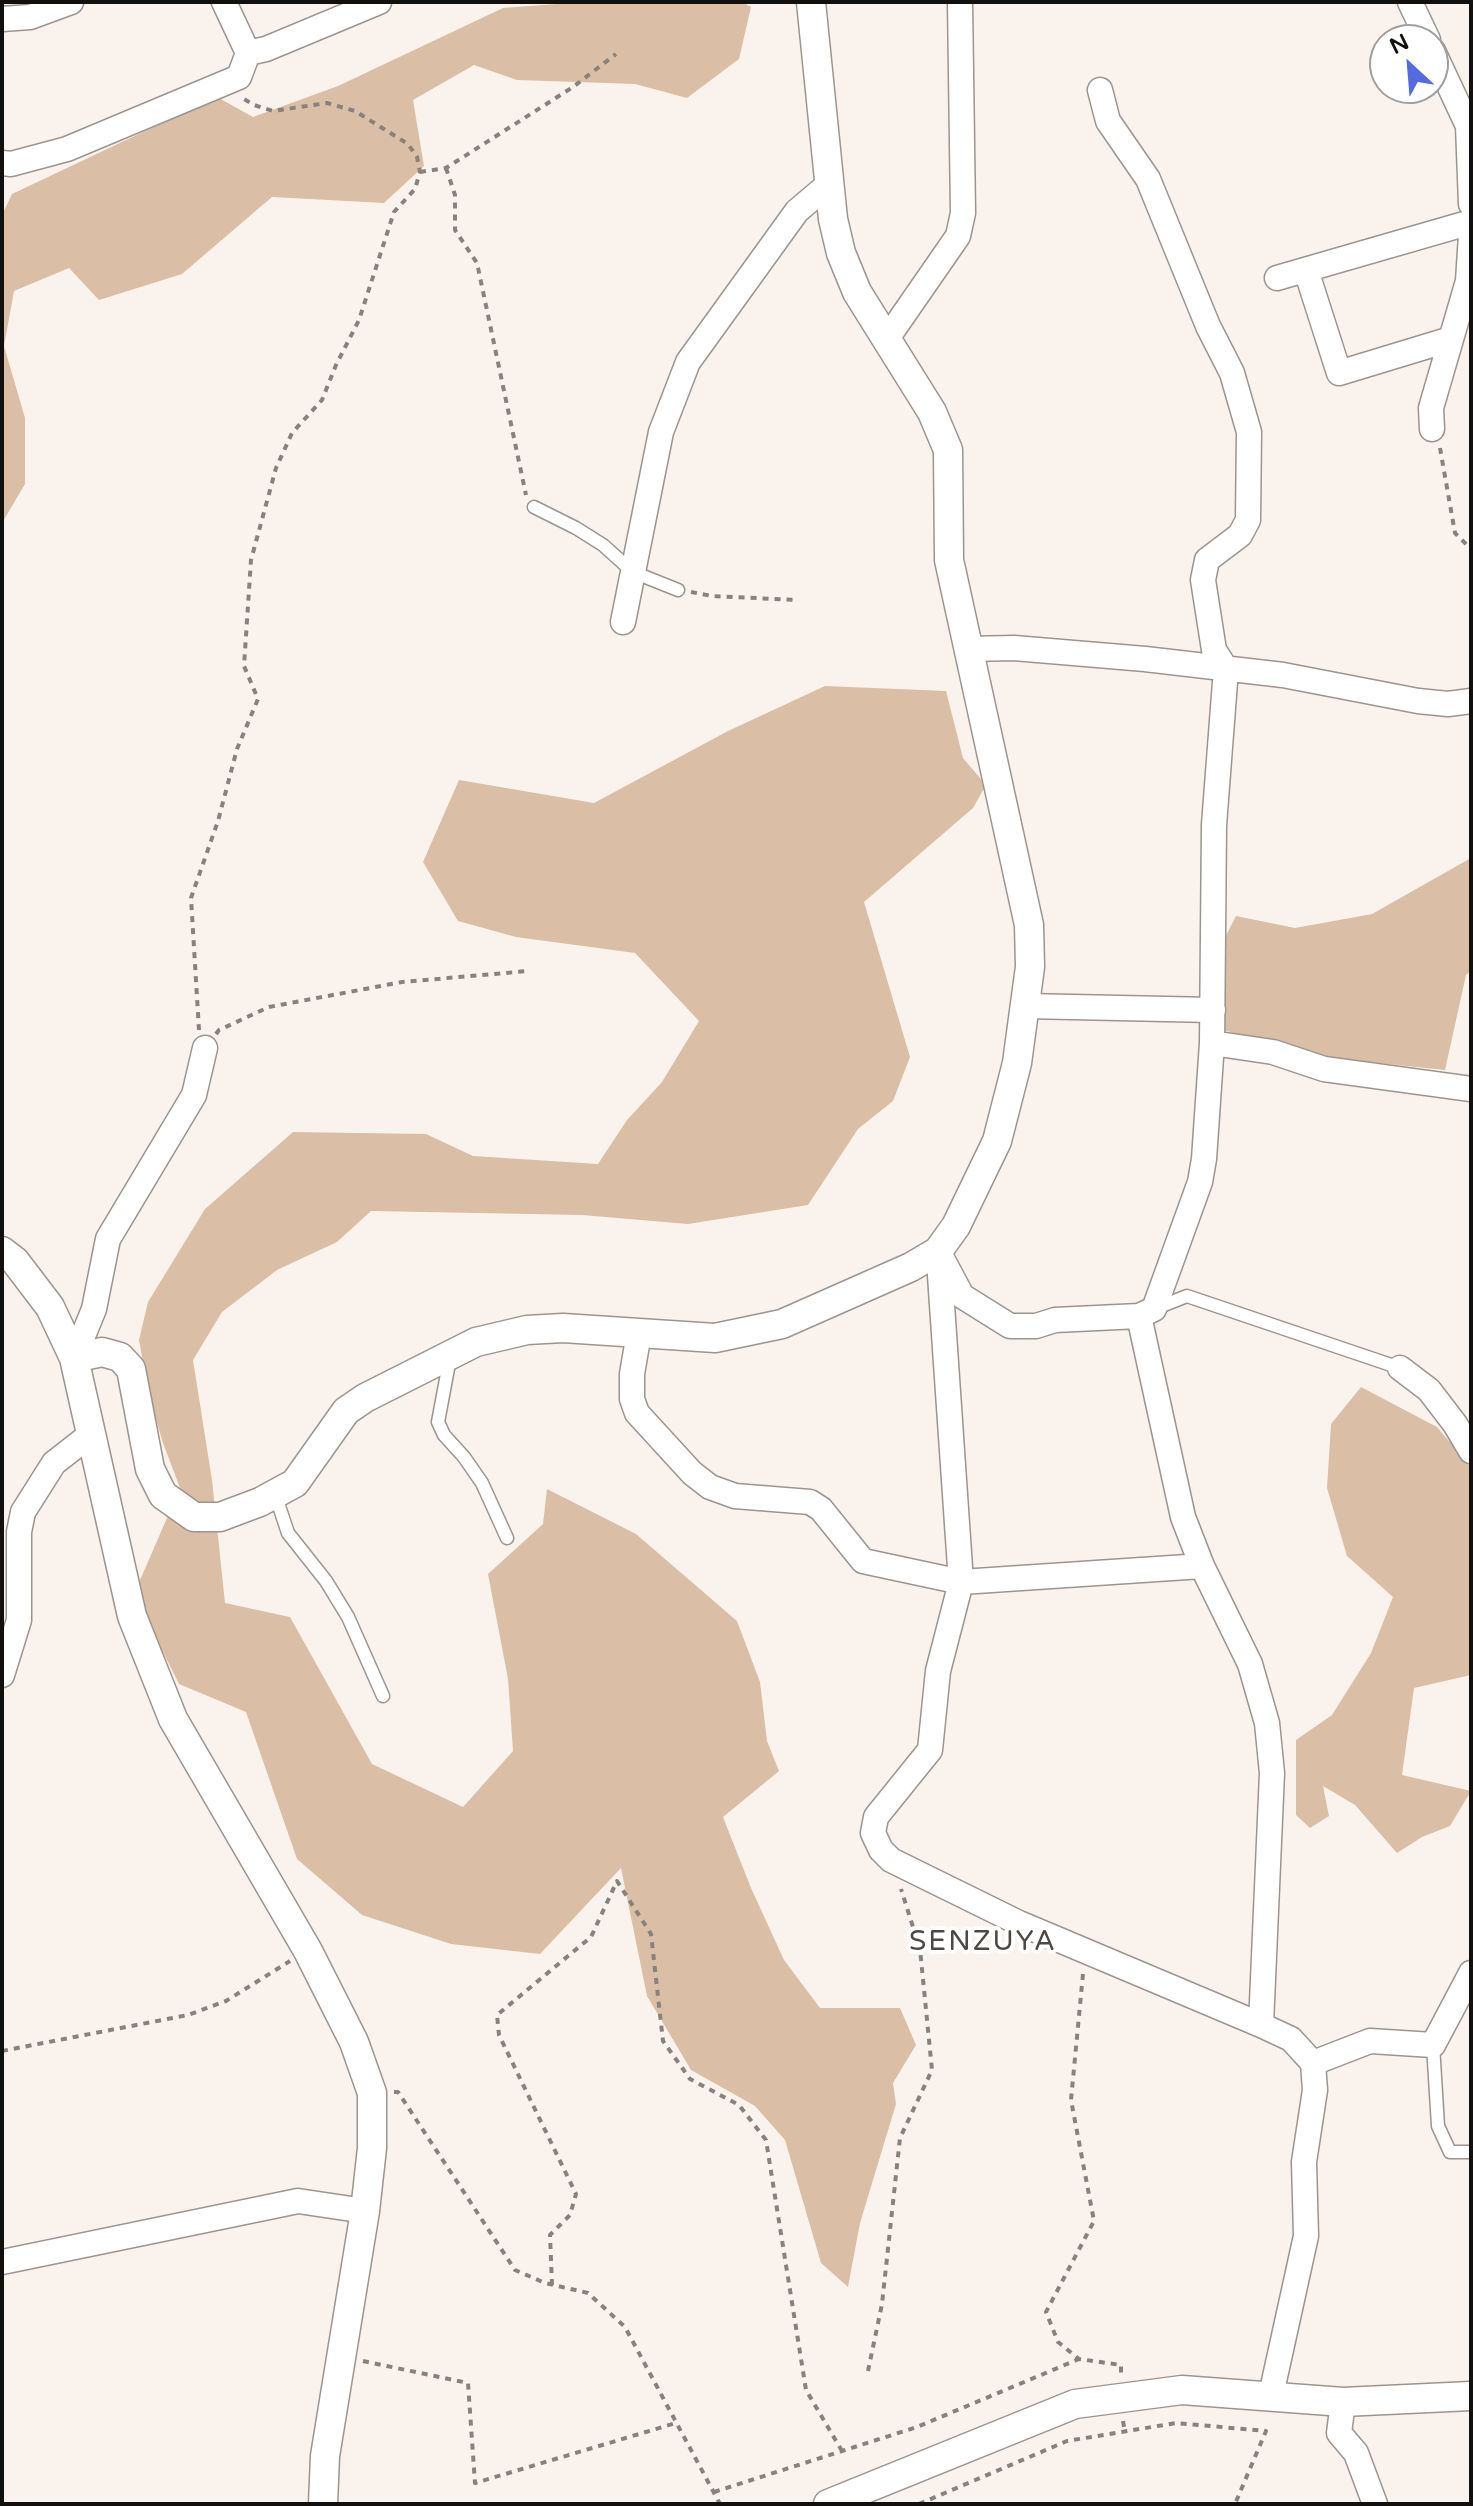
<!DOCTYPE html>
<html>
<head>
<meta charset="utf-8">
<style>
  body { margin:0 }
  #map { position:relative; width:1473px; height:2506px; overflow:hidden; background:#faf3ed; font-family:"Varela Round",sans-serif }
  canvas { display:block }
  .frame { position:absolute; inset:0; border:4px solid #12100e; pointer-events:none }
  .north { position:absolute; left:1369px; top:24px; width:80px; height:80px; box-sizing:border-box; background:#fff; border:2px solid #a09f9f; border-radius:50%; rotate:334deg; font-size:22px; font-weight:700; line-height:32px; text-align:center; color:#12100e }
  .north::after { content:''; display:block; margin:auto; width:28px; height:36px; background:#546ae0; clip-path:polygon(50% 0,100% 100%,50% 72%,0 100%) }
</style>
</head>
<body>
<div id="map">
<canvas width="1473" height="2506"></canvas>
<div class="frame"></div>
<div class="north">N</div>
</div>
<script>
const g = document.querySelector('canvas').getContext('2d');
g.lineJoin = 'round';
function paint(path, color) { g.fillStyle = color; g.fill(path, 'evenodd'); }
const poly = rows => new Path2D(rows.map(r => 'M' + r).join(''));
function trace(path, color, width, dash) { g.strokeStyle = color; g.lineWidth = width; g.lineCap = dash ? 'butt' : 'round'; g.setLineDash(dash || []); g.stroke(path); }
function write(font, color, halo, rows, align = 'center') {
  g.font = font + ' "Varela Round",sans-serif'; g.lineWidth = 8; g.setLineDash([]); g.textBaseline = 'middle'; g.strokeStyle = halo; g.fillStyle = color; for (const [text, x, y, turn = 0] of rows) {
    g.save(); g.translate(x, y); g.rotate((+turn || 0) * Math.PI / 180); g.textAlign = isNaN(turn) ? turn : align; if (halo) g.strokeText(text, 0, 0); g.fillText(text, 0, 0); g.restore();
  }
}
const forest = poly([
  [583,2,742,2,751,7,739,59,687,98,635,84,517,80,474,65,413,100,424,166,384,203,272,197,182,274,99,300,69,268,14,291,4,346,25,418,25,484,2,523,2,215,12,194,217,97,253,117,338,86,503,8],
  [825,686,946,691,963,758,986,785,973,808,864,902,910,1057,893,1101,858,1129,808,1205,688,1224,582,1215,371,1211,337,1242,277,1270,222,1312,193,1360,212,1480,225,1603,290,1617,372,1764,463,1807,513,1751,508,1679,488,1574,543,1524,547,1489,636,1534,737,1621,760,1682,767,1741,779,1771,723,1817,751,1888,784,1960,820,2008,900,2008,916,2045,893,2083,896,2104,860,2223,848,2287,821,2263,785,2140,755,2106,691,2070,647,1996,621,1868,540,1954,451,1944,362,1915,297,1859,246,1712,179,1684,134,1594,180,1488,163,1443,149,1396,139,1340,148,1302,205,1209,293,1132,426,1134,473,1156,598,1164,627,1120,662,1082,699,1021,635,953,516,937,458,921,423,862,459,780,594,803,728,731],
  [1471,858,1471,971,1466,975,1445,1070,1302,1055,1215,1027,1216,955,1236,916,1295,928,1372,914],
  [1361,1387,1437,1427,1471,1467,1471,1675,1414,1688,1402,1775,1471,1791,1450,1826,1422,1837,1397,1853,1355,1805,1323,1786,1329,1816,1310,1828,1296,1815,1296,1740,1332,1715,1371,1653,1393,1597,1347,1556,1327,1488,1331,1424]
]);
const path = poly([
  [446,168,455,195,455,230,477,263,526,495],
  [420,172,446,168,573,87,616,54],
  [1440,448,1455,533,1471,549],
  [691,592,712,596,796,600],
  [199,1030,191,898,218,821,237,749,258,699,244,666,251,560,276,468,292,433,322,400,336,365,359,320,394,212,415,189,420,172,417,157,408,144,355,111,327,103,273,111,254,105,244,99],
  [216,1034,219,1030,269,1007,402,982,528,971],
  [1083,1974,1071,2100,1094,2221,1046,2312,1058,2342,1079,2359,1121,2365,1121,2377],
  [2,2051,188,2015,226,2001,290,1961],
  [394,2092,398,2092,515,2270,545,2283,588,2293,625,2327,720,2504],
  [552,2285,550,2235,570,2215,576,2194,499,2035,497,2015,591,1937,617,1881,651,1934,663,2041,690,2079,739,2105,766,2140,806,2390,842,2451],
  [363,2361,468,2383,475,2483,676,2423],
  [868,2371,882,2304,900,2138,932,2070,920,1949,901,1889],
  [1123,2421,1125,2432],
  [714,2492,917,2427,1079,2359],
  [919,2504,1067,2441,1176,2423,1266,2431,1235,2504]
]);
const service = poly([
  [534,507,576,528,603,545,633,572,678,590],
  [1154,1309,1187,1296,1400,1368],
  [450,1358,438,1422,444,1435,464,1457,482,1483,507,1538],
  [275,1494,288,1533,326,1581,348,1617,383,1696],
  [1433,2045,1438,2126,1450,2152,1471,2152]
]);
const minor = poly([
  [1410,2,1428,40],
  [2,19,30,17,71,2],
  [1433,51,1468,126,1471,204],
  [248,53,266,49,379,2],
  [2,163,11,164,67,149,239,77,248,53,224,2],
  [1306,270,1339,373,1451,339],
  [1277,278,1471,222],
  [886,340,958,236,963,213,960,2],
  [1432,429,1431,408,1468,281,1471,235],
  [623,622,661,432,688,362,797,211,829,184],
  [967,649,1014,648,1145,659,1283,675,1418,701,1448,704,1471,701],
  [1025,1006,1213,1010],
  [1212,1043,1273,1052,1324,1069,1471,1089],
  [938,1251,962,1296,1010,1326,1036,1326,1055,1320,1139,1316,1154,1309,1200,1182,1204,1159,1212,1043,1214,825,1226,669,1214,650,1203,580,1207,560,1240,535,1248,520,1249,432,1232,373,1208,326,1148,179,1108,121,1100,90],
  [939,1261,961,1582,938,1671,930,1750,876,1817,873,1833,881,1850,891,1860,1019,1923,1261,2025,1291,2039,1313,2063,1315,2090,1304,2162,1306,2236,1271,2395],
  [1139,1316,1183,1517,1202,1566,1250,1664,1267,1723,1272,1773,1261,2025],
  [639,1333,632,1374,632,1399,637,1413,692,1473,710,1487,735,1496,810,1502,821,1509,863,1561,961,1582,1202,1566],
  [74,1358,94,1309,108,1239,194,1095,205,1048],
  [1400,1368,1429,1390,1455,1424,1471,1451],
  [2,1675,19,1620,19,1532,23,1512,54,1463,90,1435],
  [1313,2063,1370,2041,1433,2045,1471,1973],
  [2,2262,298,2201,365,2211],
  [1343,2402,1339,2433,1356,2453,1375,2504]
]);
const tertiary = poly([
  [2,1251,15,1261,50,1307,74,1358,132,1616,173,1719,308,1951,354,2042,372,2093,372,2148,365,2211,325,2456,323,2504],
  [74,1358,102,1352,120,1357,131,1369,150,1469,163,1495,194,1517,220,1517,260,1502,295,1483,346,1411,365,1398,476,1342,527,1330,563,1328,715,1338,782,1324,911,1267,938,1251,956,1226,997,1141,1017,1063,1030,967,1029,925,949,560,948,450,932,412,857,292,841,253,833,219,811,2],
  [828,2504,1075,2404,1182,2390,1343,2402,1471,2396]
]);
const neighbourhoodNames = [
  ["SENZUYA",983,1943]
];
paint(forest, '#dabea6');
trace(service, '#9c958f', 15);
trace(minor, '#9c958f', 27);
trace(tertiary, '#9c958f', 31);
trace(path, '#87827e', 4, [6, 6]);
trace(service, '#fff', 12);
trace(minor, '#fff', 24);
trace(tertiary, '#fff', 28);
g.letterSpacing = '2px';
write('28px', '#4e4843', '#fff', neighbourhoodNames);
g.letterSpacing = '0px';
</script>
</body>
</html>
